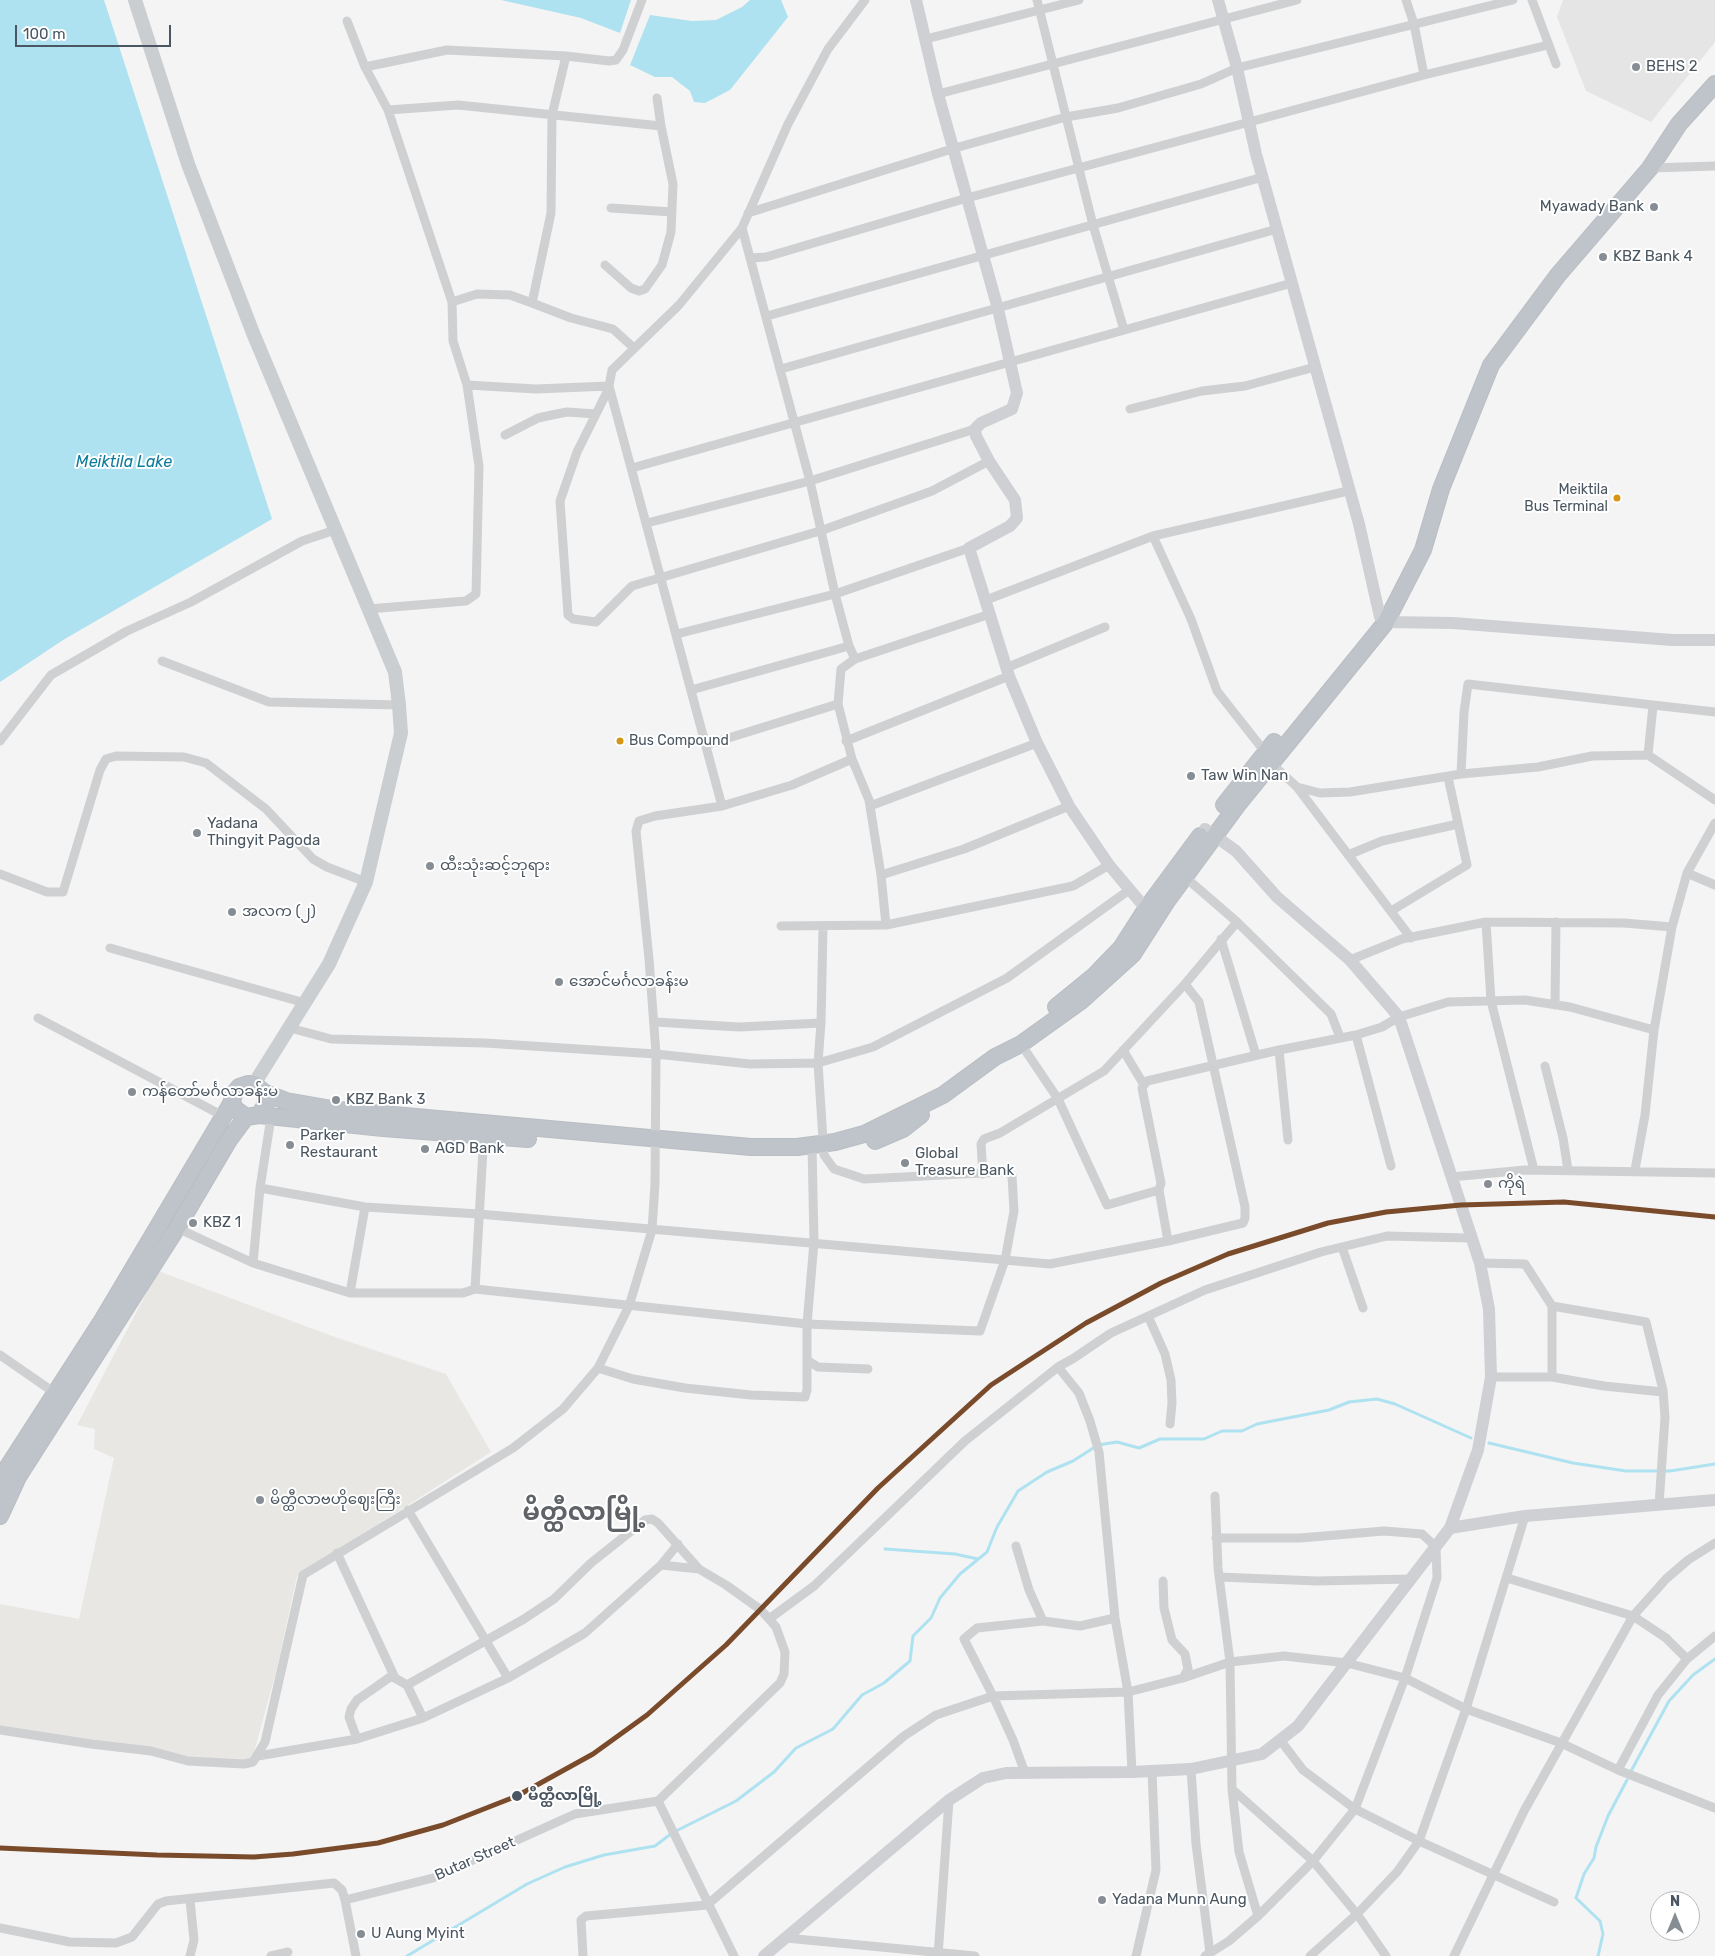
<!DOCTYPE html>
<html>
<head>
<meta charset="utf-8">
<style>
  body { margin:0 }
  #map { position:relative; width:1715px; height:1956px; overflow:hidden; background:#f4f4f4; font-family:Rubik,sans-serif }
  canvas { display:block }
  .north { position:absolute; left:1650px; top:1891px; width:50px; height:50px; box-sizing:border-box; background:#fff; border:1px solid #b7bbc0; border-radius:50%; rotate:0deg; font-size:14px; font-weight:700; line-height:20px; text-align:center; color:#4a5661 }
  .north::after { content:''; display:block; margin:auto; width:18px; height:22px; background:#868d94; clip-path:polygon(50% 0,100% 100%,50% 72%,0 100%) }
  .scale { position:absolute; left:15px; top:25px; width:156px; height:22px; box-sizing:border-box; border:2px solid #4a5661; border-top:0; padding-left:6px; font-size:15px; line-height:18px; white-space:nowrap; color:#4a5661; -webkit-text-stroke:4px #fff; paint-order:stroke }
</style>
</head>
<body>
<div id="map">
<canvas width="1715" height="1956"></canvas>
<div class="north">N</div>
<div class="scale">100 m</div>
</div>
<script>
const g = document.querySelector('canvas').getContext('2d');
g.lineJoin = 'round';
function paint(path, color) { g.fillStyle = color; g.fill(path, 'evenodd'); }
const poly = rows => new Path2D(rows.map(r => 'M' + r).join(''));
function trace(path, color, width, dash) { g.strokeStyle = color; g.lineWidth = width; g.lineCap = dash ? 'butt' : 'round'; g.setLineDash(dash || []); g.stroke(path); }
function write(font, color, halo, rows, align = 'center') {
  g.font = font + ' Rubik,"Noto Sans Myanmar",sans-serif'; g.lineWidth = 4; g.setLineDash([]); g.textBaseline = 'middle'; g.strokeStyle = halo; g.fillStyle = color; for (const [text, x, y, turn = 0] of rows) {
    g.save(); g.translate(x, y); g.rotate((+turn || 0) * Math.PI / 180); g.textAlign = isNaN(turn) ? turn : align; if (halo) g.strokeText(text, 0, 0); g.fillText(text, 0, 0); g.restore();
  }
}
const commercial = poly([
  [158,1271,332,1336,446,1374,491,1452,297,1576,276,1672,250,1767,215,1766,0,1731,0,1604,79,1619,114,1458,94,1449,95,1429,77,1425]
]);
const education = poly([
  [1563,0,1715,0,1715,42,1651,122,1586,91,1557,17]
]);
const water = poly([
  [0,0,104,0,272,519,63,640,0,682],
  [501,0,631,0,620,33,581,18],
  [750,0,781,0,788,17,730,90,705,103,694,102,690,91,672,77,655,77,630,65,650,15,692,21,716,20,742,7]
]);
const stream = poly([
  [1489,1443,1573,1463,1626,1471,1670,1471,1715,1464],
  [885,1549,955,1554,978,1559],
  [1630,1773,1669,1701,1693,1675,1715,1659],
  [407,1956,527,1884,565,1867,604,1855,655,1846,672,1833,736,1801,774,1772,796,1748,833,1729,862,1695,884,1683,910,1661,913,1636,931,1618,940,1598,960,1574,987,1552,997,1527,1018,1491,1047,1472,1073,1461,1098,1445,1117,1442,1139,1448,1160,1439,1204,1439,1222,1431,1242,1431,1257,1424,1329,1410,1349,1402,1377,1399,1395,1404,1471,1438],
  [1598,1956,1603,1934,1600,1921,1576,1898,1584,1874,1594,1858,1596,1847,1608,1816,1627,1780]
]);
const street = poly([
  [1037,0,1093,225,1124,330],
  [1406,0,1414,24,1424,75],
  [1532,0,1556,64],
  [347,21,365,67,388,110,452,302,453,341,467,385,479,466,476,594,466,601,368,609],
  [926,39,1079,0],
  [365,67,447,50,566,56,609,61,616,60,623,50,642,0],
  [938,94,1297,0],
  [657,98,661,126],
  [388,110,458,105,661,126,673,184,671,232,662,265,645,289,639,291,631,288,605,265],
  [1650,168,1715,166],
  [611,208,672,212],
  [748,213,955,148,1066,117,1118,108,1201,84,1237,68,1513,0],
  [742,228,810,481,835,594,849,646,855,659,841,669,838,704,852,759,869,800,881,875,886,925],
  [751,258,766,257,967,198,1424,75,1548,45],
  [452,302,477,294,510,295,532,303,551,213,552,115,566,56],
  [532,303,571,318,613,329,634,348],
  [767,316,1263,177],
  [781,369,1277,229],
  [467,385,536,389,609,386],
  [609,388,577,452,560,501,568,615,573,619,596,622,632,586,820,531,932,491,989,461],
  [1130,409,1202,391,1245,386,1315,367],
  [505,435,538,418,552,415,567,412,596,414],
  [632,468,1292,283],
  [647,523,810,481,975,429],
  [1153,536,1191,619,1217,691,1265,752],
  [986,600,1153,536,1348,491],
  [677,634,835,594,969,548],
  [855,659,990,614],
  [162,661,269,702,399,705],
  [1006,668,1105,627],
  [691,690,849,646],
  [0,741,51,675,127,631,191,602,302,541,335,530],
  [846,741,1009,676],
  [706,745,838,704],
  [1648,755,1653,706],
  [1271,763,1297,787,1320,793,1350,792,1461,774,1538,767,1592,756,1648,755,1715,800],
  [1461,774,1464,712,1468,684,1715,712],
  [1297,787,1411,938],
  [722,806,609,386,612,370,679,305,742,228,788,124,828,49,865,0],
  [870,806,1037,743],
  [1348,855,1382,841,1458,824],
  [1687,873,1715,885],
  [0,874,47,892,63,892,100,770,106,759,116,756,184,757,206,763,266,809,313,859,327,867,366,882],
  [881,875,964,849,1069,806],
  [1185,877,1237,922,1331,1014,1340,1037],
  [1391,911,1467,865,1448,777],
  [1486,922,1491,1001,1534,1170],
  [781,926,886,925,1073,886,1109,865],
  [1221,939,1256,1055],
  [110,948,305,1003],
  [1350,960,1402,939,1486,922,1624,923,1672,927],
  [1555,1005,1556,922],
  [38,1018,225,1117],
  [655,1022,739,1027,821,1023],
  [290,1028,331,1039,485,1043,656,1054,750,1064,818,1063,873,1047,1007,978,1129,890],
  [1356,1035,1391,1166],
  [1021,1044,1058,1099,1107,1205,1159,1190],
  [1123,1050,1144,1085],
  [1279,1050,1288,1140],
  [1545,1066,1563,1138,1568,1170],
  [1635,1170,1645,1115,1654,1030,1672,927,1687,873,1715,823],
  [983,1174,981,1144,984,1139,1000,1133,1104,1071,1185,984,1237,922],
  [1451,1177,1525,1170,1715,1173],
  [260,1188,365,1207,479,1214,1050,1264,1168,1241,1159,1190,1161,1183,1142,1088,1147,1081,1279,1050,1356,1035,1382,1027,1399,1017,1448,1002,1525,1000,1570,1007,1654,1030],
  [177,1228,253,1263,350,1293,463,1293,475,1289,807,1324,980,1331,1005,1260,1014,1211,1012,1176,1008,1172,1002,1172,864,1179,834,1169,824,1155,818,1063,821,1023,823,927],
  [1168,1241,1243,1223,1245,1218,1245,1207,1199,1002,1185,984],
  [1342,1247,1363,1308],
  [253,1263,260,1188,271,1117],
  [1480,1263,1525,1264,1552,1306,1552,1377],
  [475,1289,484,1132],
  [350,1293,365,1207],
  [1552,1306,1646,1322,1663,1390,1665,1417,1659,1505],
  [1148,1316,1165,1354,1171,1380,1172,1403,1170,1424],
  [0,1355,55,1393],
  [807,1360,818,1367,868,1369],
  [1058,1367,1079,1393,1090,1421,1099,1452,1115,1618,1128,1692,1132,1772],
  [598,1368,633,1379,685,1388,751,1395,805,1397,807,1390,807,1324,814,1242,812,1145],
  [1491,1377,1552,1377,1604,1386,1663,1392],
  [1215,1496,1218,1568,1230,1662,1232,1789,1313,1861,1357,1914,1386,1956],
  [408,1510,508,1678],
  [1016,1546,1029,1590,1043,1621],
  [337,1553,395,1678,407,1685,423,1718],
  [661,1565,678,1544],
  [1219,1577,1317,1581,1410,1579],
  [1507,1578,1633,1616,1666,1638,1687,1659],
  [1163,1581,1164,1608,1172,1640,1185,1654,1188,1669,1183,1678],
  [769,1619,814,1586,965,1441,1058,1367,1074,1358,1111,1333,1205,1290,1321,1252,1387,1236,1468,1238,1473,1241],
  [407,1685,524,1619,554,1599,591,1563,645,1520,652,1519,658,1523,699,1569],
  [0,1730,91,1744,151,1751,188,1761,244,1764,253,1762,265,1742,303,1575,513,1448,563,1409,598,1368,629,1306,652,1230,655,1184,656,1054,649,959,636,831,639,821,655,816,722,806,792,785,852,759],
  [357,1739,349,1717,351,1709,357,1700,373,1689,390,1677,395,1678],
  [1281,1741,1303,1770,1355,1809,1419,1841,1554,1902],
  [258,1756,357,1739,423,1718,508,1678,585,1633,661,1565,699,1569,726,1585,761,1610,769,1619,776,1627,785,1652,784,1674,780,1683,658,1801],
  [1191,1769,1196,1844,1210,1953],
  [1618,1770,1658,1695,1687,1659,1715,1636],
  [1025,1773,1013,1740,993,1696,964,1639,977,1628,1043,1621,1080,1626,1115,1618],
  [1232,1789,1239,1852,1258,1916],
  [658,1801,734,1956],
  [190,1900,194,1940,190,1956],
  [0,1928,70,1942,116,1943,132,1937,158,1904,166,1901,334,1883,342,1890,345,1900],
  [786,1938,975,1956],
  [271,1956,288,1952],
  [356,1956,345,1900,433,1878,575,1814,658,1801],
  [583,1956,581,1920,586,1916,707,1905,904,1736,936,1715,993,1696,1128,1692,1183,1678,1230,1662,1284,1656,1347,1663,1405,1678,1466,1709,1561,1743,1618,1770,1715,1808],
  [938,1956,949,1800],
  [1136,1956,1156,1870,1152,1771],
  [1205,1956,1229,1941,1258,1916,1313,1861,1355,1809,1405,1678,1437,1578,1436,1547,1422,1534,1384,1531,1300,1538,1216,1538],
  [1310,1956,1357,1914,1397,1872,1419,1841,1466,1709,1525,1516],
  [1454,1956,1524,1811,1633,1616,1666,1579,1688,1560,1715,1543]
]);
const secondary = poly([
  [916,0,938,94,998,309,1017,393,1012,409,981,423,975,429,976,436,989,461,1015,500,1017,518,1010,526,969,548,1009,676,1037,743,1069,806,1109,865,1152,916],
  [1218,0,1237,68,1256,154,1359,524,1380,617,1386,622,1453,623,1672,640,1715,640],
  [1450,1528,1525,1516,1715,1500],
  [764,1956,949,1800,983,1778,1006,1773,1132,1772,1191,1769,1262,1754,1298,1726,1450,1528,1478,1450,1491,1377,1489,1309,1480,1263,1399,1017,1350,960,1277,897,1236,851,1205,829]
]);
const primary = poly([
  [135,0,188,164,253,333,395,672,399,705,401,733,366,882,329,964,254,1084]
]);
const highway = poly([
  [1224,805,1274,742],
  [1056,1007,1094,976,1121,948,1146,909,1200,836],
  [265,1093,266,1104,259,1115,246,1117,234,1108,232,1100,235,1092,239,1087,248,1084,254,1084,265,1093,286,1101,338,1110,683,1141,751,1147,797,1147,835,1142,864,1134,943,1095,995,1057,1021,1044,1081,1001,1133,954,1167,901,1239,803,1386,622,1423,550,1441,489,1491,365,1558,275,1650,168,1679,124,1715,84],
  [259,1115,383,1128,528,1139],
  [875,1141,903,1129,921,1115],
  [0,1494,7,1468,103,1319,232,1102],
  [0,1516,18,1477,177,1228,229,1140,246,1117]
]);
const rail1 = poly([
  [0,1848,157,1855,254,1857,293,1854,378,1843,443,1825,517,1796,593,1754,647,1715,726,1645,878,1488,991,1385,1086,1323,1161,1283,1228,1254,1328,1223,1386,1212,1461,1205,1564,1202,1715,1217]
]);
const markers = [
  [1636,67,5,"#868d94"],
  [1654,207,5,"#868d94"],
  [1603,257,5,"#868d94"],
  [1617,498,4.5,"#d49613"],
  [620,741,4.5,"#d49613"],
  [1191,776,5,"#868d94"],
  [197,833,5,"#868d94"],
  [430,866,5,"#868d94"],
  [232,912,5,"#868d94"],
  [559,982,5,"#868d94"],
  [132,1092,5,"#868d94"],
  [336,1100,5,"#868d94"],
  [290,1145,5,"#868d94"],
  [425,1149,5,"#868d94"],
  [905,1163,5,"#868d94"],
  [1488,1184,5,"#868d94"],
  [193,1223,5,"#868d94"],
  [260,1500,5,"#868d94"],
  [517,1796,6,"#4a5661"],
  [1102,1900,5,"#868d94"],
  [361,1934,5,"#868d94"]
];
const busNames = [
  ["Meiktila",1608,490],
  ["Bus Terminal",1608,507],
  ["Bus Compound",629,741,"left"]
];
const poiNames = [
  ["BEHS 2",1646,67],
  ["Myawady Bank",1644,207,"right"],
  ["KBZ Bank 4",1613,257],
  ["Taw Win Nan",1201,776],
  ["Yadana",207,824],
  ["Thingyit Pagoda",207,841],
  ["ထီးသုံးဆင့်ဘုရား",440,866],
  ["အလက (၂)",242,912],
  ["အောင်မင်္ဂလာခန်းမ",569,982],
  ["ကန်တော်မင်္ဂလာခန်းမ",142,1092],
  ["KBZ Bank 3",346,1100],
  ["Parker",300,1136],
  ["Restaurant",300,1153],
  ["AGD Bank",435,1149],
  ["Global",915,1154],
  ["Treasure Bank",915,1171],
  ["ကိုရဲ",1498,1184],
  ["KBZ 1",203,1223],
  ["မိတ္ထီလာဗဟိုဈေးကြီး",270,1500],
  ["Yadana Munn Aung",1112,1900],
  ["U Aung Myint",371,1934]
];
const stopNames = [
  ["မိတ္ထီလာမြို့",528,1796]
];
const streetNames = [
  ["Butar Street",475,1859,-24]
];
const waterNames = [
  ["Meiktila Lake",124,462]
];
const townNames = [
  ["မိတ္ထီလာမြို့",584,1513]
];
paint(commercial, '#e8e7e3');
paint(education, '#e6e5e6');
paint(water, '#aee2f0');
trace(stream, '#aee2f0', 3);
trace(highway, '#b9bec3', 18);
trace(street, '#ced0d2', 9);
trace(secondary, '#ced0d4', 12);
trace(primary, '#caced1', 14);
trace(highway, '#bec4c9', 16);
trace(rail1, '#7a4b2a', 5);
for (const [x, y, r, color] of markers) { const dot = new Path2D(); dot.arc(x, y, r, 0, 2 * Math.PI); g.fillStyle = color; g.fill(dot); trace(dot, '#fff', 2); }
write('14px', '#4a5661', '#fff', busNames, 'right');
write('15px', '#4a5661', '#fff', poiNames, 'left');
write('bold 15px', '#4a5661', '#fff', stopNames, 'left');
write('15px', '#4a5661', '#fff', streetNames);
write('italic 16px', '#0c7c9b', '#fff', waterNames);
write('bold 25px', '#5f6368', '#fff', townNames);
</script>
</body>
</html>
